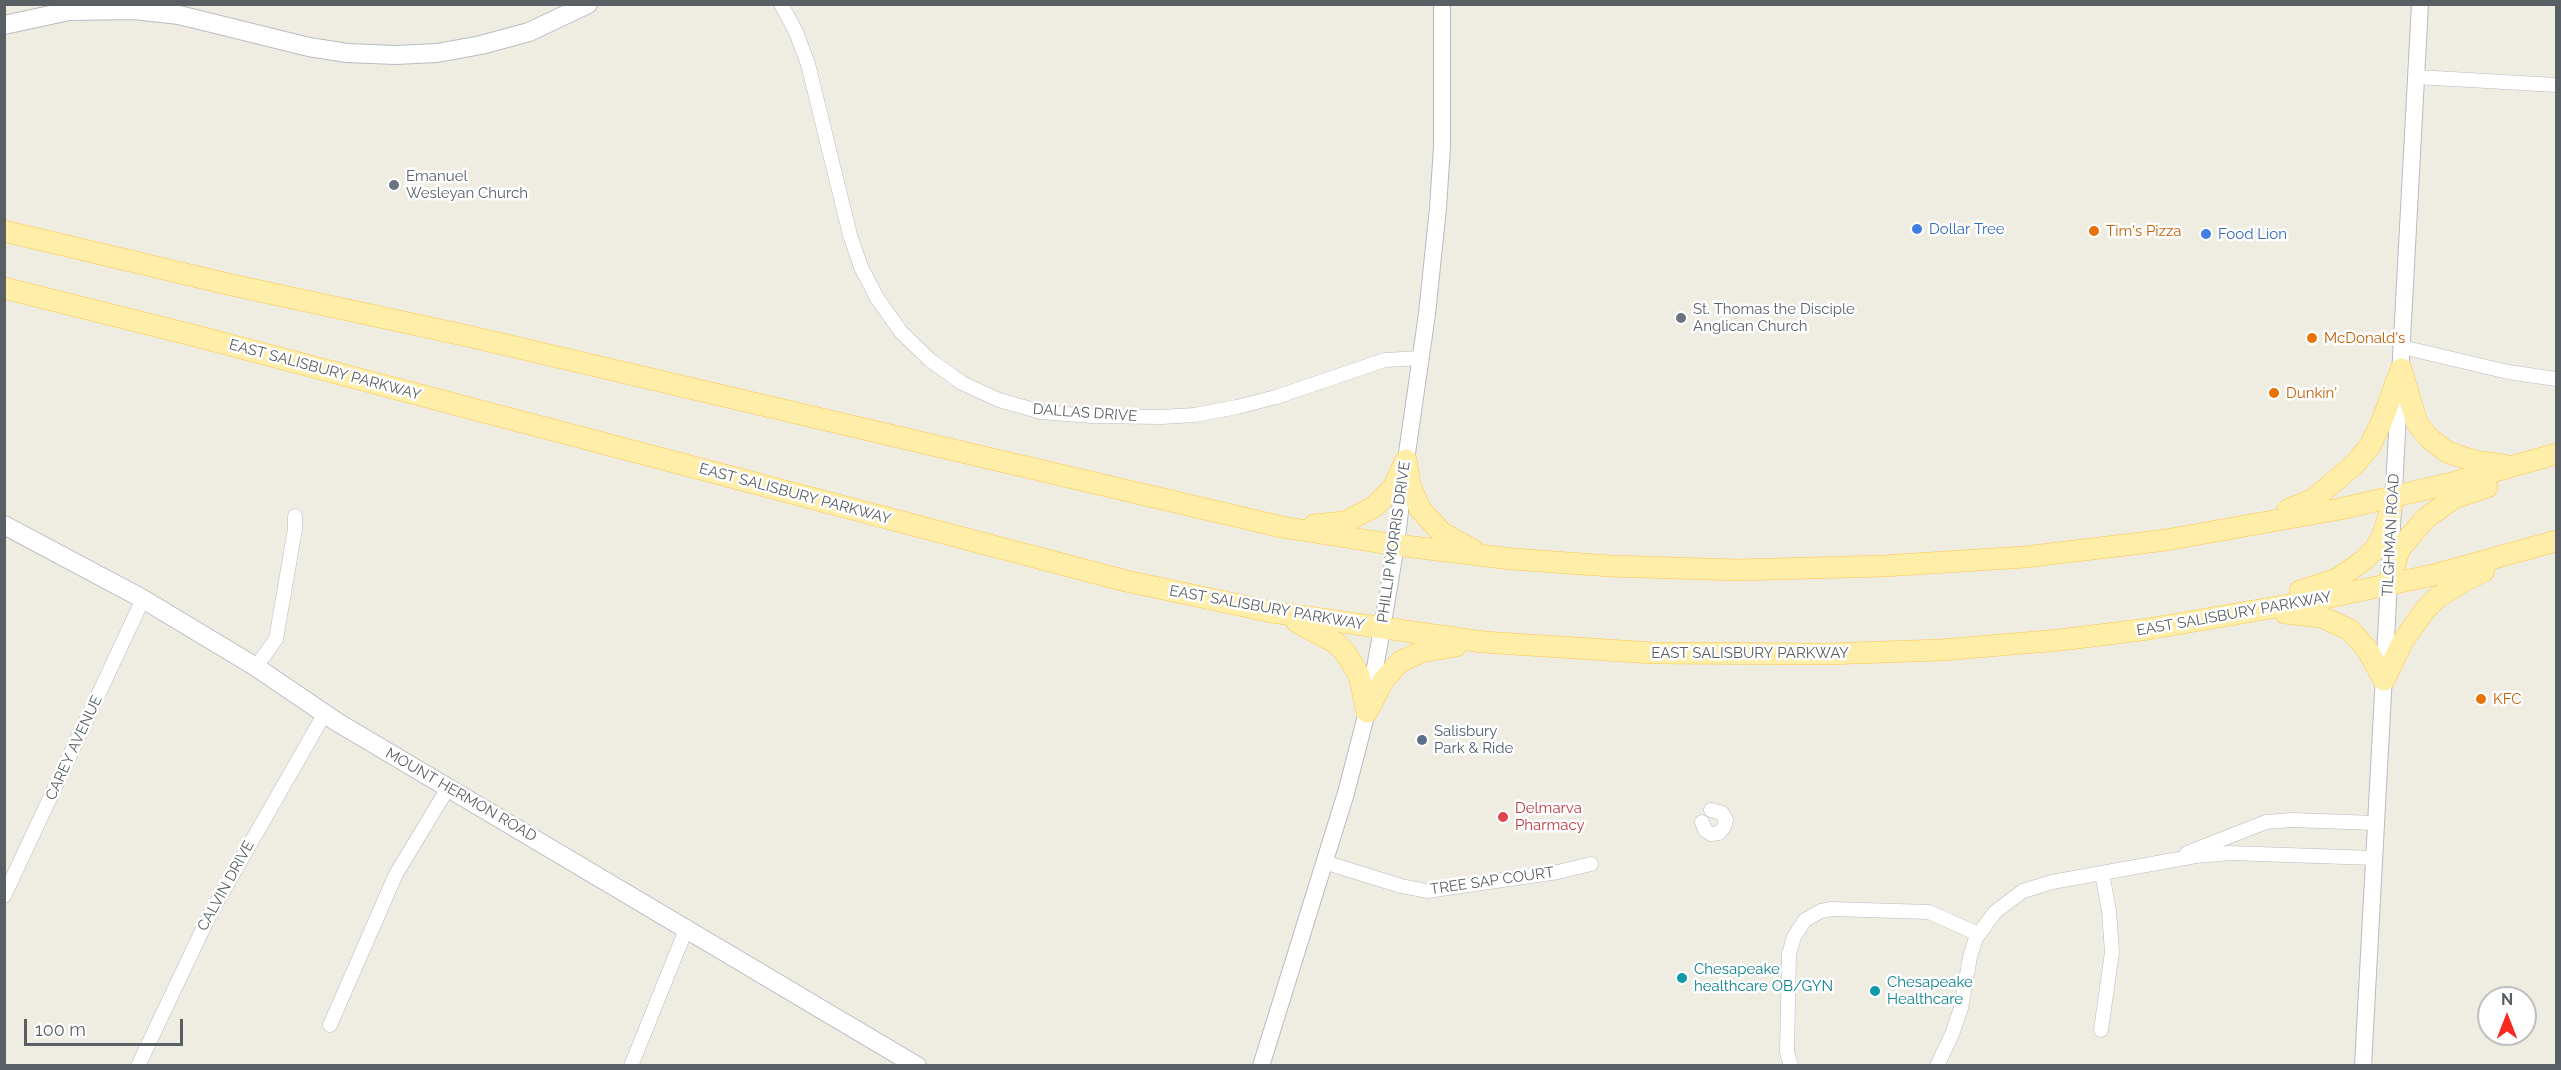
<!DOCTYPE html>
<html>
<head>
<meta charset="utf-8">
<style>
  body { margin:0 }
  #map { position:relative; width:2561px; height:1070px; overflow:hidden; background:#efece2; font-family:Raleway,sans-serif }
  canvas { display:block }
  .frame { position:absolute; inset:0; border:6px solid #5a5f64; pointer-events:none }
  .north { position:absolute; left:2477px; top:986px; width:60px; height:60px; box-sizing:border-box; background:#fff; border:2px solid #bdbfc1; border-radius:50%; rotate:0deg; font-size:16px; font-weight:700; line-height:24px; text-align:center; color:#5a5f64 }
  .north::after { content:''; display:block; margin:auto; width:21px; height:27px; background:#f8291f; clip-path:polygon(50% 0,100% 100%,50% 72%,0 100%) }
  .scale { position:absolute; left:24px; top:1019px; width:159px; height:27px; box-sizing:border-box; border:3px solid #5a5f64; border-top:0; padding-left:8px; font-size:18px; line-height:21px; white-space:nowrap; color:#5a5f64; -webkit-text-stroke:4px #fff; paint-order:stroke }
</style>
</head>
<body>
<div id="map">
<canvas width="2561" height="1070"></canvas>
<div class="frame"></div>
<div class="north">N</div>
<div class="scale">100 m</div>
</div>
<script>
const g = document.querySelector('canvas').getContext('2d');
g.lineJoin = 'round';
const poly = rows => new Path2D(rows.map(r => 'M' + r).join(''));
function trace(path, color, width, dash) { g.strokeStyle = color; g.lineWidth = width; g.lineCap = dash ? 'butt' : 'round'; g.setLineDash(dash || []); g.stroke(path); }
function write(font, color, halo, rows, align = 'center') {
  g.font = font + ' Raleway,sans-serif'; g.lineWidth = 5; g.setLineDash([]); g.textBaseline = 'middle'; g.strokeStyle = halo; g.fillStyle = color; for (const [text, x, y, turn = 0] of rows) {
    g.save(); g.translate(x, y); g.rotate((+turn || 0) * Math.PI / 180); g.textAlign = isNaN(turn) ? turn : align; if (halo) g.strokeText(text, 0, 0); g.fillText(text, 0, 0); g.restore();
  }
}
const minor = poly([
  [781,4,796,32,808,64,850,235,861,267,877,298,901,332,930,360,962,383,999,400,1041,412,1091,416,1161,417,1195,415,1237,407,1276,397,1385,360,1421,358],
  [2417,77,2556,85],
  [2402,347,2508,372,2556,379],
  [256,667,276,639,295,529,295,516],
  [1702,822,1705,830,1711,834,1719,833,1724,827,1726,820,1722,813,1711,810],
  [2187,853,2266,822,2291,820,2376,823],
  [1324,862,1401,886,1427,891,1558,872,1591,864],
  [4,896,143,599],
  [330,1025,396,874,448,788],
  [2101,1030,2112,952,2109,911,2102,873],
  [138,1066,210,914,325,713],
  [631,1066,687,927],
  [1791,1066,1787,1052,1789,954,1794,937,1805,920,1821,911,1832,909,1929,912,1978,934],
  [1937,1066,1952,1034,1961,1008,1970,957,1976,938,1995,912,2023,891,2052,882,2196,856,2230,853,2374,858]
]);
const tertiary = poly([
  [1261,1066,1346,793,1367,712,1382,629,1396,545,1406,460,1427,314,1438,208,1442,147,1442,4],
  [2363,1066,2420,4]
]);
const secondary = poly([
  [4,25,69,11,134,10,179,15,309,47,347,53,395,55,437,53,481,45,529,32,588,4],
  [4,525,143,599,256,667,337,722,917,1066]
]);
const primary = poly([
  [4,231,232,285,468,336,1282,527,1396,545,1512,559,1610,566,1737,570,1883,566,2025,557,2166,540,2340,509,2452,483,2556,454],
  [4,288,196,336,1126,581,1272,612,1483,642,1653,653,1826,654,1941,650,2060,640,2148,629,2306,602,2433,575,2556,541],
  [2401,369,2417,423,2429,438,2447,452,2474,461,2503,465],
  [1406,460,1410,485,1420,509,1442,533,1473,550],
  [2288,510,2314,499,2355,464,2370,446,2382,421,2401,369],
  [1314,525,1345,522,1374,507,1393,488,1406,460],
  [2388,585,2400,548,2426,518,2454,498,2487,487],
  [2300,591,2337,579,2364,560,2376,548,2383,535,2394,497],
  [2285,613,2322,617,2350,630,2367,649,2384,680],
  [1297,622,1336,643,1345,652,1359,675,1367,712],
  [2384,680,2403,641,2425,610,2438,597,2464,581,2484,571],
  [1367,712,1383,681,1400,662,1421,652,1456,646]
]);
const markers = [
  [394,185,6,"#6b7280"],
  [1917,229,6,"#3f7fe0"],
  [2094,231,6,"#e8710a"],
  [2206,234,6,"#3f7fe0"],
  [1681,318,6,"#6b7280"],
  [2312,338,6,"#e8710a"],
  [2274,393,6,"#e8710a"],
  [2481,699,6,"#e8710a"],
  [1422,740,6,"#5c6f8a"],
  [1503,817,6,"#e0444e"],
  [1682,978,6,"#0f9aa8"],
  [1875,991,6,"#0f9aa8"]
];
const worshipNames = [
  ["Emanuel",406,176],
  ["Wesleyan Church",406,193],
  ["St. Thomas the Disciple",1693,309],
  ["Anglican Church",1693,326]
];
const shopNames = [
  ["Dollar Tree",1929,229],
  ["Food Lion",2218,234]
];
const foodNames = [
  ["Tim's Pizza",2106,231],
  ["McDonald's",2324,338],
  ["Dunkin'",2286,393],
  ["KFC",2493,699]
];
const streetNames = [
  ["EAST SALISBURY PARKWAY",325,370,15],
  ["DALLAS DRIVE",1085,413,4],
  ["EAST SALISBURY PARKWAY",795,494,15],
  ["TILGHMAN ROAD",2391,535,-87],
  ["PHILLIP MORRIS DRIVE",1394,542,-82],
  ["EAST SALISBURY PARKWAY",1267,608,10],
  ["EAST SALISBURY PARKWAY",2234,614,-10],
  ["EAST SALISBURY PARKWAY",1750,653],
  ["CAREY AVENUE",74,748,-65],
  ["MOUNT HERMON ROAD",461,795,30],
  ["TREE SAP COURT",1492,881,-8],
  ["CALVIN DRIVE",226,886,-61]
];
const serviceNames = [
  ["Salisbury",1434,731],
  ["Park & Ride",1434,748]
];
const healthNames = [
  ["Delmarva",1515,808],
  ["Pharmacy",1515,825]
];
const cultureNames = [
  ["Chesapeake",1694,969],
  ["healthcare OB/GYN",1694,986],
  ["Chesapeake",1887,982],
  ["Healthcare",1887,999]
];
trace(minor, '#b7bbc0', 15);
trace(tertiary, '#b7bbc0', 18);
trace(secondary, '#b8bcc2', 20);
trace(primary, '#fdc74c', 22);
trace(minor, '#fff', 14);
trace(tertiary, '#fff', 16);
trace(secondary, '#fff', 18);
trace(primary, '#ffeea7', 21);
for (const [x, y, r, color] of markers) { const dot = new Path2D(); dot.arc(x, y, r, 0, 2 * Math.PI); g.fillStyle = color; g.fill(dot); trace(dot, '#fff', 2); }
write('15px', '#5b616d', '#fff', worshipNames, 'left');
write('15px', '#366cbe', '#fff', shopNames, 'left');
write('15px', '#c56008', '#fff', foodNames, 'left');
write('15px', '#5a5f64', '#fff', streetNames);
write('15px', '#4e5e75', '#fff', serviceNames, 'left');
write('15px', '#be3a42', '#fff', healthNames, 'left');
write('15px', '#0d838f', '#fff', cultureNames, 'left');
</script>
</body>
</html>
